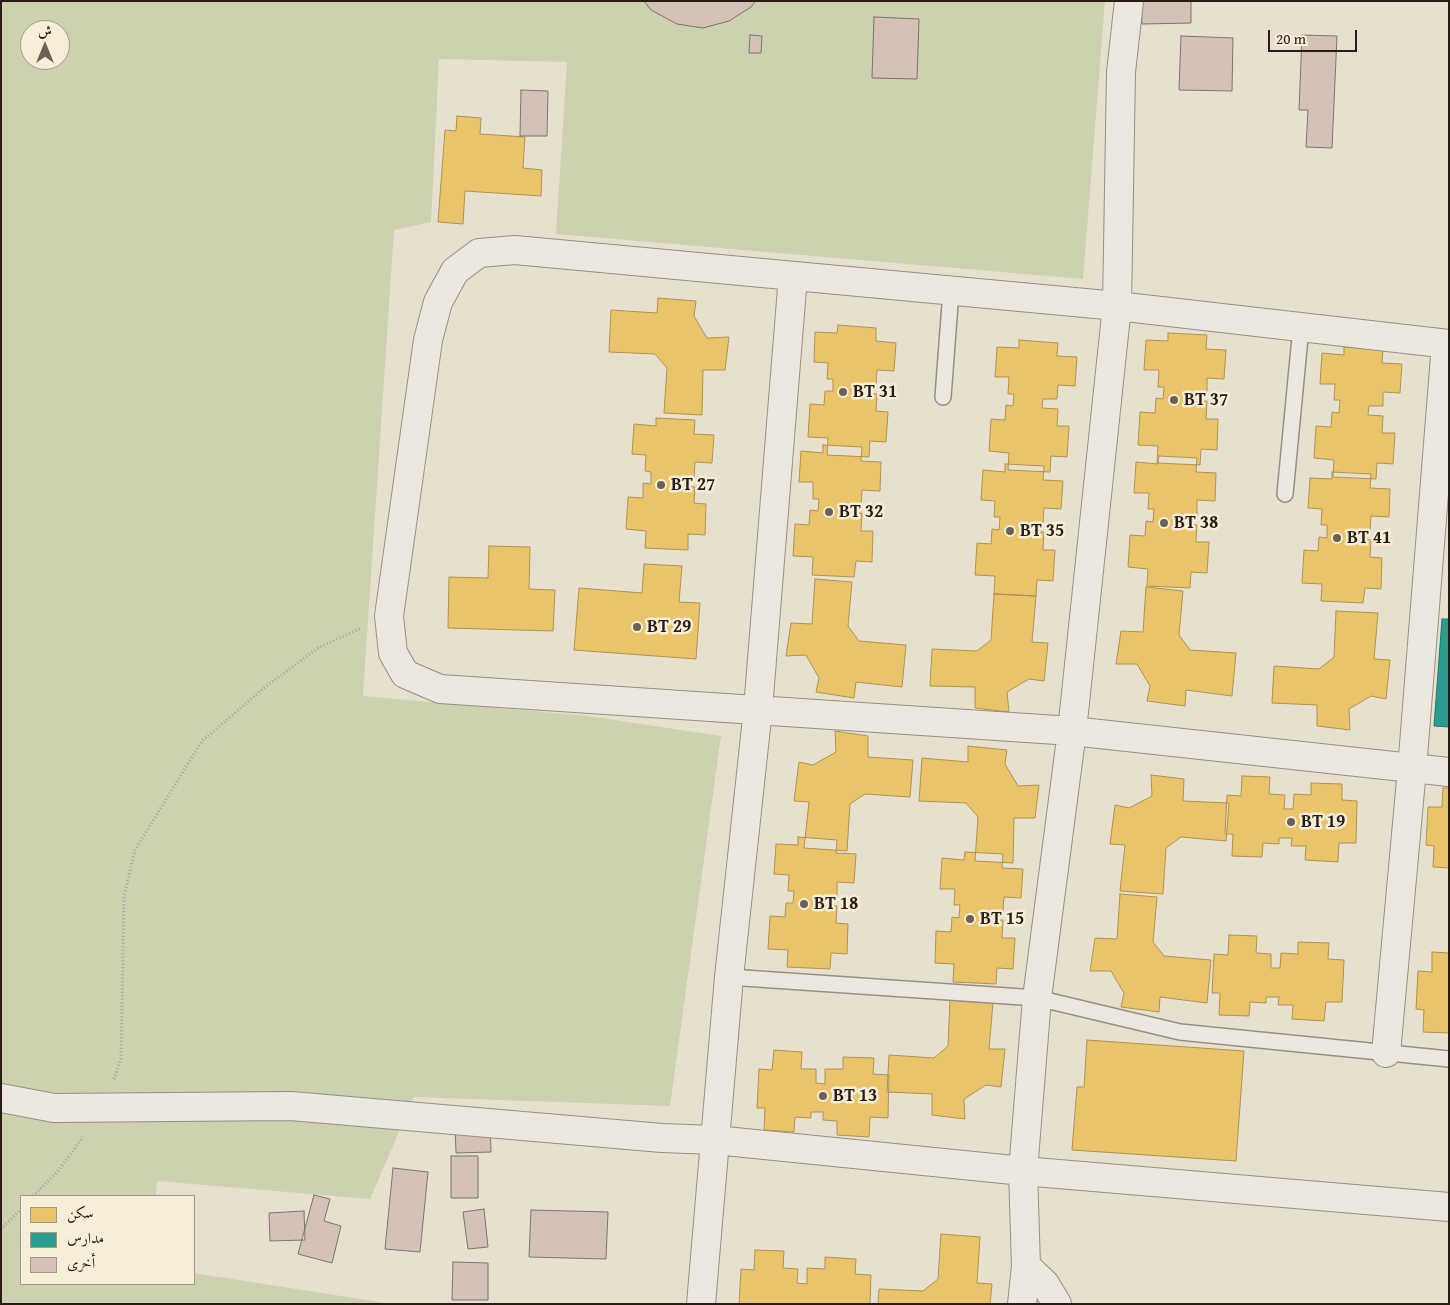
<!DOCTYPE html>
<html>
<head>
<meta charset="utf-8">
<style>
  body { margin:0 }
  #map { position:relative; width:1450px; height:1305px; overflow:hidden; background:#e8e0ce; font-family:"Gentium Book Plus",Amiri,serif }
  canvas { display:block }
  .frame { position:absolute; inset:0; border:2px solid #281c13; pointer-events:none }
  .legend { position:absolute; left:20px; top:1195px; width:175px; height:90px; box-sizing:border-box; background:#f7edd8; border:1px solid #a49989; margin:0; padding:6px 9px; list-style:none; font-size:15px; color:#281c13 }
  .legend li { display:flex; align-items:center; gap:10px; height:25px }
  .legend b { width:25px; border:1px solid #a49989 }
  .north { position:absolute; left:20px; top:20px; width:50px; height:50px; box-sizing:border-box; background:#f7edd8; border:1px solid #a49989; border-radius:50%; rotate:0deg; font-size:14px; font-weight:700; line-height:20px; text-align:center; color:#281c13 }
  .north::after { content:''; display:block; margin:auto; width:18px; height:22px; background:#6b6154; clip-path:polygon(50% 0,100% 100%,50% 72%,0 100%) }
  .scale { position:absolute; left:1268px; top:30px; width:89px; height:22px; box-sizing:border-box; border:2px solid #281c13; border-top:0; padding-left:6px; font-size:15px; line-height:18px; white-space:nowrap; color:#281c13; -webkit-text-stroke:4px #f7edd8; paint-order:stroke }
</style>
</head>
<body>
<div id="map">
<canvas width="1450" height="1305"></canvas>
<div class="frame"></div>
<ul class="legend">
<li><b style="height:14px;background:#e9c46a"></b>سكن</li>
<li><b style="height:14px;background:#2a9d8f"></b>مدارس</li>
<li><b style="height:14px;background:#d4c2b6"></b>أخرى</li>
</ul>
<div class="north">ش</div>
<div class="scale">20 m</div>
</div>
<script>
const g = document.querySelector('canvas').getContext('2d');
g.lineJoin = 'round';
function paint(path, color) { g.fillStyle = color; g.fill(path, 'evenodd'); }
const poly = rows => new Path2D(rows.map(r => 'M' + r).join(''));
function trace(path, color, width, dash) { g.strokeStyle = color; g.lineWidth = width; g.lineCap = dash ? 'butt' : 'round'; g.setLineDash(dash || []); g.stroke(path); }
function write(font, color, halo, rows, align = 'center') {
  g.font = font + ' "Gentium Book Plus",serif'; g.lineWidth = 5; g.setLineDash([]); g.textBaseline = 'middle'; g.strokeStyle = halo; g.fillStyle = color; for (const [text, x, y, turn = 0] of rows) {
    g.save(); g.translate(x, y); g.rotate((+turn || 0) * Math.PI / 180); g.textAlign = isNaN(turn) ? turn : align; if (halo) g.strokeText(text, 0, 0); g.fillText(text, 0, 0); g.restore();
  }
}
const green = poly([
  [1,1,1105,1,1083,279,556,234,567,62,439,59,431,222,394,230,363,696,588,716,721,736,670,1106,414,1097,370,1199,157,1181,156,1196,21,1196,21,1284,194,1284,194,1273,392,1304,1,1304],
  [30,30,60,30,60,60,30,60]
]);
const homes = poly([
  [457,116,481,118,480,134,525,137,523,168,542,170,541,196,465,191,463,224,438,222,445,130,456,131,457,116],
  [658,298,696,301,694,316,707,338,729,337,725,370,703,370,702,415,664,413,667,368,655,354,609,352,611,310,657,313,658,298],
  [838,325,876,328,876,341,896,343,894,371,877,370,876,385,862,384,862,393,877,394,876,411,888,412,886,442,870,441,869,457,827,455,828,438,808,437,810,404,824,405,825,391,833,391,833,379,827,379,828,363,814,362,815,332,837,333,838,325],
  [1168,333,1207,335,1206,349,1226,350,1224,379,1207,378,1207,393,1193,392,1192,401,1207,401,1206,419,1218,419,1217,450,1201,449,1200,465,1157,463,1158,446,1138,445,1140,412,1155,413,1156,398,1163,399,1164,387,1158,387,1159,370,1144,370,1146,340,1168,341,1168,333],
  [1019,340,1058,343,1057,356,1077,357,1075,386,1058,385,1057,399,1043,399,1042,408,1058,409,1057,426,1069,426,1067,457,1051,456,1050,472,1008,470,1009,453,989,451,991,419,1005,420,1006,405,1013,406,1014,394,1008,394,1009,377,995,377,997,347,1019,348,1019,340],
  [1344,347,1383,349,1382,363,1402,364,1400,393,1383,392,1383,406,1369,406,1368,415,1383,416,1382,433,1395,433,1393,464,1377,463,1376,479,1333,477,1334,460,1314,458,1316,426,1331,427,1332,412,1339,413,1340,400,1334,400,1335,384,1320,384,1322,353,1344,355,1344,347],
  [656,418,695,420,694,434,714,435,712,463,695,462,694,478,680,477,680,486,695,487,694,503,706,504,705,535,688,534,688,550,645,548,646,531,626,529,628,497,643,498,643,483,651,484,651,472,645,471,646,455,632,454,634,424,656,426,656,418],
  [823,445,862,447,861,461,881,462,880,491,862,490,861,504,847,503,847,513,862,513,861,531,873,531,872,562,856,561,854,577,812,575,813,557,793,556,795,524,809,525,810,510,818,511,819,499,813,499,813,482,799,482,801,451,823,453,823,445],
  [1159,456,1197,458,1196,472,1216,473,1215,501,1197,500,1197,515,1183,515,1182,524,1197,525,1196,542,1209,542,1207,573,1191,572,1190,588,1147,586,1148,569,1128,567,1130,535,1145,536,1146,521,1153,522,1154,509,1148,509,1149,493,1134,493,1136,462,1158,464,1159,456],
  [1005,464,1044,466,1043,480,1063,481,1061,509,1044,508,1043,523,1029,522,1028,532,1044,532,1043,550,1055,550,1053,581,1037,580,1036,596,994,594,995,576,975,575,977,543,991,544,992,529,999,530,1000,517,994,517,995,501,981,500,983,470,1005,472,1005,464],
  [1332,472,1371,474,1370,488,1390,489,1389,517,1371,516,1370,531,1356,530,1355,539,1371,540,1370,557,1382,558,1381,589,1365,588,1363,603,1321,601,1322,584,1302,583,1304,550,1318,551,1319,537,1327,538,1327,525,1321,525,1322,509,1308,508,1310,478,1332,479,1332,472],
  [489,546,530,547,529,589,555,590,553,631,448,628,449,577,488,578,489,546],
  [644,564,682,566,679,602,700,603,696,659,574,650,579,588,642,593,644,564],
  [815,579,852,582,848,626,859,641,906,645,902,687,856,682,854,698,816,692,819,678,806,655,786,656,791,623,812,624,815,579],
  [1146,587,1183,591,1179,635,1190,650,1236,653,1232,696,1186,690,1185,706,1147,701,1150,686,1137,664,1116,664,1121,631,1143,632,1146,587],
  [994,594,1036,596,1032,642,1048,643,1044,681,1029,679,1007,692,1009,712,975,708,975,687,930,686,932,649,977,651,991,640,994,594],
  [1336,611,1378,613,1374,659,1390,660,1386,699,1371,696,1349,709,1350,730,1317,726,1317,705,1272,703,1274,666,1319,669,1334,657,1336,611],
  [835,731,868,736,868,757,913,760,910,797,865,794,850,804,847,851,804,848,809,802,794,801,799,762,813,765,836,752,835,731],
  [968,746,1007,750,1005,764,1018,786,1039,785,1035,818,1014,818,1013,863,975,861,978,817,966,803,919,801,922,758,968,762,968,746],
  [1151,775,1184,779,1183,801,1229,803,1226,841,1181,837,1166,848,1163,894,1120,891,1125,845,1110,844,1115,805,1129,808,1152,796,1151,775],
  [1242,776,1270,777,1269,794,1285,795,1284,809,1293,809,1294,794,1311,795,1311,783,1342,784,1342,800,1357,801,1356,843,1339,843,1338,862,1305,860,1306,846,1291,846,1292,838,1279,838,1279,844,1263,843,1262,857,1232,856,1233,834,1225,834,1227,795,1241,796,1242,776],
  [1443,788,1449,788,1449,868,1433,867,1434,846,1426,845,1428,807,1442,807,1443,788],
  [798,837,837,840,836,853,856,854,854,883,837,882,837,897,823,896,822,905,837,906,836,923,848,924,847,954,831,953,830,969,787,967,788,950,768,949,770,916,785,917,786,903,793,903,794,891,788,891,789,875,774,874,776,844,798,845,798,837],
  [965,852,1003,854,1002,868,1023,869,1021,898,1004,897,1003,911,989,911,988,920,1003,920,1002,938,1015,938,1013,969,997,968,996,984,953,982,954,964,935,963,936,931,951,932,952,917,959,918,960,905,954,905,955,889,940,889,942,858,964,860,965,852],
  [1120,894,1157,897,1153,942,1164,956,1211,960,1207,1003,1160,997,1159,1012,1121,1007,1124,993,1111,971,1090,971,1095,938,1117,939,1120,894],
  [1229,935,1257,936,1256,953,1271,954,1271,968,1280,968,1281,953,1298,954,1298,942,1329,943,1328,959,1344,960,1342,1002,1326,1002,1324,1021,1292,1019,1293,1005,1278,1005,1279,997,1266,997,1266,1003,1250,1002,1249,1016,1219,1015,1220,993,1212,993,1214,954,1228,955,1229,935],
  [1432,952,1449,953,1449,1033,1423,1032,1424,1010,1416,1009,1418,971,1432,972,1432,952],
  [950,1000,993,1003,989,1049,1005,1049,1001,1087,986,1085,964,1099,965,1119,932,1115,932,1094,887,1092,889,1055,934,1058,948,1046,950,1000],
  [1087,1040,1244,1051,1236,1161,1072,1150,1077,1087,1084,1087,1087,1040],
  [774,1050,802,1052,801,1069,816,1069,816,1083,825,1084,825,1069,843,1069,843,1057,874,1058,873,1074,889,1075,888,1118,870,1117,869,1137,837,1135,837,1121,823,1120,823,1112,811,1112,811,1118,795,1117,794,1132,764,1130,765,1108,757,1108,759,1069,772,1070,774,1050],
  [941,1234,980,1237,977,1283,992,1284,990,1304,878,1304,879,1289,923,1291,938,1279,941,1234],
  [755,1250,784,1251,783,1268,798,1269,797,1283,807,1284,807,1268,825,1269,825,1257,856,1259,855,1274,871,1275,870,1304,739,1304,741,1269,754,1270,755,1250]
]);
const schools = poly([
  [1442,619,1449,619,1449,727,1434,726,1442,619]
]);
const building = poly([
  [644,1,756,1,751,7,729,21,703,28,677,24,651,10,644,1],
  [1141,1,1191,1,1191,23,1142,24,1141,1],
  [874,17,919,19,917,79,872,78,874,17],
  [750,35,762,36,761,53,749,53,750,35],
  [1302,35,1337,36,1332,148,1306,147,1308,110,1299,110,1302,35],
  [1181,36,1233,38,1232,91,1179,90,1181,36],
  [521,90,548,91,547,136,520,136,521,90],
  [490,1124,491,1152,456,1153,455,1125,490,1124],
  [451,1156,478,1156,478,1198,451,1198,451,1156],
  [393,1168,428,1172,420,1252,385,1249,393,1168],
  [314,1195,330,1199,324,1221,341,1226,332,1263,298,1254,314,1195],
  [484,1209,488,1247,468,1249,463,1212,484,1209],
  [531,1210,608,1212,606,1259,529,1257,531,1210],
  [304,1211,305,1240,270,1241,269,1213,304,1211],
  [453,1262,488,1263,488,1300,452,1300,453,1262]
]);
const path = poly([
  [114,1079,121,1059,124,896,135,850,202,741,264,688,318,648,361,628],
  [33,1196,59,1170,83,1137],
  [1,1229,21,1209]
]);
const service = poly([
  [943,397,951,291],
  [1285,494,1301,327],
  [729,977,1037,998,1180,1032,1449,1059]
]);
const minor = poly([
  [1449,344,1117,306,515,250,479,253,455,271,438,302,428,340,389,616,393,653,405,674,440,689,1072,731,1449,772],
  [1386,1053,1412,769,1446,344],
  [1,1098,54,1108,291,1106,662,1138,715,1140,1023,1171,1449,1207],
  [1026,1266,1045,1284,1057,1304],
  [701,1304,729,977,758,709,793,276],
  [1022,1304,1026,1266,1023,1171,1037,998,1072,731,1117,306,1121,72,1129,1]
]);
const markers = [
  [843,392,5,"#6b6154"],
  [1174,400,5,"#6b6154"],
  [661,485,5,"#6b6154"],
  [829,512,5,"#6b6154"],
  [1164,523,5,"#6b6154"],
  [1010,531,5,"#6b6154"],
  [1337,538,5,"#6b6154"],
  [637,627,5,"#6b6154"],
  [1291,822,5,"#6b6154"],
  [804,904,5,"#6b6154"],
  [970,919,5,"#6b6154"],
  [823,1096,5,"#6b6154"]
];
const poiNames = [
  ["BT 31",853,392],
  ["BT 37",1184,400],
  ["BT 27",671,485],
  ["BT 32",839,512],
  ["BT 38",1174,523],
  ["BT 35",1020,531],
  ["BT 41",1347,538],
  ["BT 29",647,627],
  ["BT 19",1301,822],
  ["BT 18",814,904],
  ["BT 15",980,919],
  ["BT 13",833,1096]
];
paint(green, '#ccd1b0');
paint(homes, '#e9c46a');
trace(homes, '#af9250', 1);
paint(schools, '#2a9d8f');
trace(schools, '#29766a', 1);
paint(building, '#d4c2b6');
trace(building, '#7b756b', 1);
trace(service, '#968f84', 18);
trace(minor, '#968f84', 30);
trace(path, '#a7a29b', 3, [1, 2.5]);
trace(service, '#ece8df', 15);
trace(minor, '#ece8df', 28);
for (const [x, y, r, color] of markers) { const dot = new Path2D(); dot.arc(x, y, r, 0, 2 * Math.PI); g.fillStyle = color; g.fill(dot); trace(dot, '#f7edd8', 2); }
write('bold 18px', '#281c13', '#f7edd8', poiNames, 'left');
</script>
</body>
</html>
